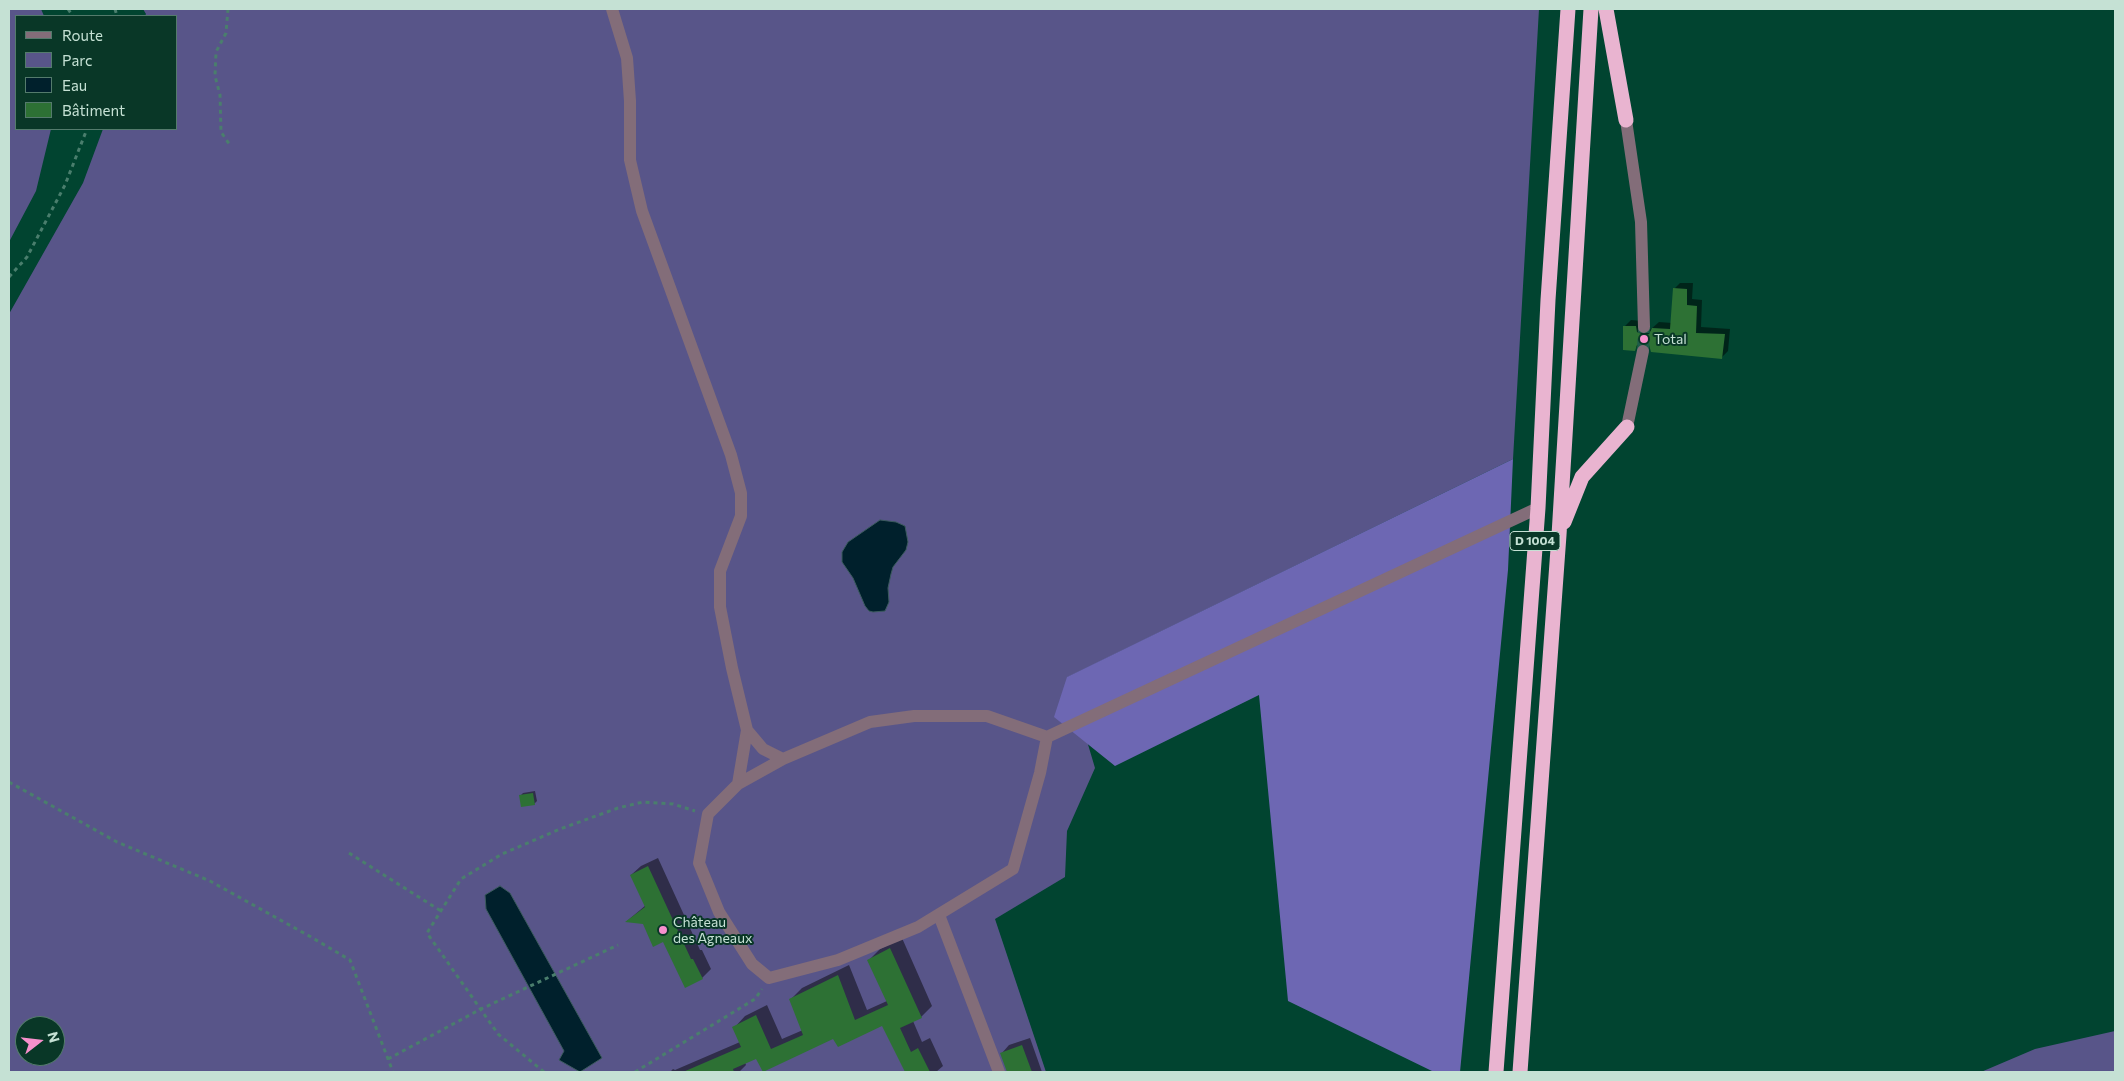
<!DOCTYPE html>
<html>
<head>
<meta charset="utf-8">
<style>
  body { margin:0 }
  #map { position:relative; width:2124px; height:1081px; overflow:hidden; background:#014430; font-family:Commissioner,sans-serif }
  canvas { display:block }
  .frame { position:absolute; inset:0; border:10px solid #c5e1d4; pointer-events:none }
  .legend { position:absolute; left:15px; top:15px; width:162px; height:115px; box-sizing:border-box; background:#093727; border:1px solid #547b6c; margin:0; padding:6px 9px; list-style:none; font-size:15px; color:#c5e1d4 }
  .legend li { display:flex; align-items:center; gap:10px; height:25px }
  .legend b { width:25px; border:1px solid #547b6c }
  .north { position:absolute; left:15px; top:1016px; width:50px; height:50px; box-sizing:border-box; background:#093727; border:1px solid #547b6c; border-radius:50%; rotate:74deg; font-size:14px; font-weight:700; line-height:20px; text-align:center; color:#c5e1d4 }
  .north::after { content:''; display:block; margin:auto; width:18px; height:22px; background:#f890cc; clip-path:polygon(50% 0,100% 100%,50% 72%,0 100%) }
</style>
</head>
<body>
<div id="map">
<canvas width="2124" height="1081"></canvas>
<div class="frame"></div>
<ul class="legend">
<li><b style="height:6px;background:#836d79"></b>Route</li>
<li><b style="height:14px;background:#585589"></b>Parc</li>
<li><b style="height:14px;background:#00202c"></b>Eau</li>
<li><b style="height:14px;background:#2d7134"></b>Bâtiment</li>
</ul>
<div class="north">N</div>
</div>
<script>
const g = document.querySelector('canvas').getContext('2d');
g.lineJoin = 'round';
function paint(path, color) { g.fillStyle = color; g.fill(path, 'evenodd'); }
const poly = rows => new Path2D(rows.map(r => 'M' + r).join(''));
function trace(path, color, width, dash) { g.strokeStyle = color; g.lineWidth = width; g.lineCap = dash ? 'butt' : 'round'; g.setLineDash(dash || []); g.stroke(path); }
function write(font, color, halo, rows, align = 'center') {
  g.font = font + ' Commissioner,sans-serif'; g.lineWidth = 4; g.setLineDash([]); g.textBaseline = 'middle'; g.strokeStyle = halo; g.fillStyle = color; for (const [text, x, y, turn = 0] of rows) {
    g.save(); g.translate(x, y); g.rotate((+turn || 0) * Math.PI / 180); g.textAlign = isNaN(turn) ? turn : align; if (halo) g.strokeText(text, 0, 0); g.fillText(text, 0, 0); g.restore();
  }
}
const green = poly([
  [9,9,41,9,44,16,16,16,16,129,51,129,36,191,9,242],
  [143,9,1539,9,1513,459,1068,677,1095,768,1067,831,1065,877,995,919,1046,1072,9,1072,9,314,83,183,103,129,176,129,176,16,145,16,146,14],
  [25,1026,55,1026,55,1056,25,1056],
  [2115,1031,2115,1072,1981,1072,2035,1049]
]);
const forest = poly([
  [1513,459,1508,570,1460,1072,1434,1072,1288,1001,1259,695,1115,766,1054,717,1067,677]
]);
const water = poly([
  [880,520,896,522,905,526,908,542,906,550,893,567,891,574,888,588,889,602,885,611,873,612,869,611,865,606,853,578,842,562,842,552,848,542,880,520],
  [500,886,510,893,602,1058,580,1072,559,1060,564,1051,486,909,485,895,500,886]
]);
const shadow = poly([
  [1680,283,1693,283,1692,299,1702,300,1701,327,1730,329,1728,351,1722,357,1650,344,1644,342,1634,349,1625,326,1631,320,1642,321,1643,326,1650,330,1659,322,1672,323,1674,289],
  [535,791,537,801,534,804,520,796,523,793],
  [658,858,700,950,702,950,711,969,702,978,644,922,627,921,646,905,631,875,641,866],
  [902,938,932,1006,921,1017,913,1021,922,1042,930,1038,943,1066,936,1072,906,1072,883,1024,757,1057,745,1062,746,1065,739,1072,670,1072,673,1069,675,1070,740,1042,734,1028,745,1016,767,1005,782,1039,803,1030,791,999,802,988,849,965,867,1010,887,1001,869,960,880,949],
  [1030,1038,1042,1072,1009,1072,1002,1053,1009,1045]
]);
const building = poly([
  [1673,288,1687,289,1687,305,1697,306,1696,333,1725,334,1722,359,1651,352,1649,345,1644,343,1637,345,1635,351,1623,350,1623,326,1636,326,1637,332,1644,335,1649,334,1652,328,1670,329],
  [533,793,535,805,521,807,519,795],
  [648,866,691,959,693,959,703,979,685,988,663,942,653,947,643,924,625,922,645,907,630,875],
  [890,948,922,1018,900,1028,911,1052,918,1048,930,1072,905,1072,882,1026,838,1047,833,1039,763,1072,756,1059,733,1069,734,1072,683,1072,741,1047,732,1027,756,1015,771,1049,803,1035,789,999,838,975,855,1020,888,1005,867,960],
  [1022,1045,1032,1072,1007,1072,1000,1053]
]);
const minorTunnel = poly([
  [1643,351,1644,327]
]);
const path = poly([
  [68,9,73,16],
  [115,9,117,16],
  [228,9,226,33,216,52,215,76,220,95,221,132,230,145],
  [9,277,27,257,65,185,87,129],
  [9,782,117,842,210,881,311,937,350,960,393,1072],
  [349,853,441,911],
  [388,1059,481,1009,618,945],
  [544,1072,498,1034,427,933,461,879,502,854,560,829,618,808,643,802,673,804,695,811],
  [635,1072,755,999,762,989]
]);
const minor = poly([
  [612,9,627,58,630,101,630,160,642,211,731,455,741,493,741,516,720,571,720,607,732,668,747,730,763,749,783,759],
  [1626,120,1641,222,1644,327],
  [1627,427,1643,351],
  [1047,737,1040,773,1013,869,918,927,838,960,769,978,752,964,719,912,699,863,708,814,738,784,783,759,870,722,914,716,987,716,1047,737,1538,508],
  [738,784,747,730],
  [939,915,999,1072]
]);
const highway = poly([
  [1606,9,1626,120],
  [1564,522,1582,477,1627,427],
  [1496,1072,1538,508,1548,300,1568,9],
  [1520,1072,1559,535,1591,9]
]);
const markers = [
  [1644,339,5,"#f890cc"],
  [663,930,5,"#f890cc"]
];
const shields = [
  [1535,541,50]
];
const shieldNames = [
  ["D 1004",1535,541]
];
const poiNames = [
  ["Total",1654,339],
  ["Château",673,922],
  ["des Agneaux",673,938]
];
paint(green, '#585589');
paint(forest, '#6d67b3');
paint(water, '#00202c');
trace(water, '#3b5a5e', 1);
paint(shadow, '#0007');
paint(building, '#2d7134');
trace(minorTunnel, '#1e5c49', 12, [12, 6]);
trace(path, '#4a7e6d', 3, [4, 4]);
trace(minor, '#836d79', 12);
trace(highway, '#e9b4d0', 15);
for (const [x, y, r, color] of markers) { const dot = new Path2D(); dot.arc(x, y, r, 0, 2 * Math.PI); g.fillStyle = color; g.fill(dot); trace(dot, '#093727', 2); }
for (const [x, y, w] of shields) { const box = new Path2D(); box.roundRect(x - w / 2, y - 9.5, w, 19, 4); g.fillStyle = '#093727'; g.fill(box); trace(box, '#c5e1d4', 1); }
write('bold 12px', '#c5e1d4', null, shieldNames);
write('14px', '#c5e1d4', '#093727', poiNames, 'left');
</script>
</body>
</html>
